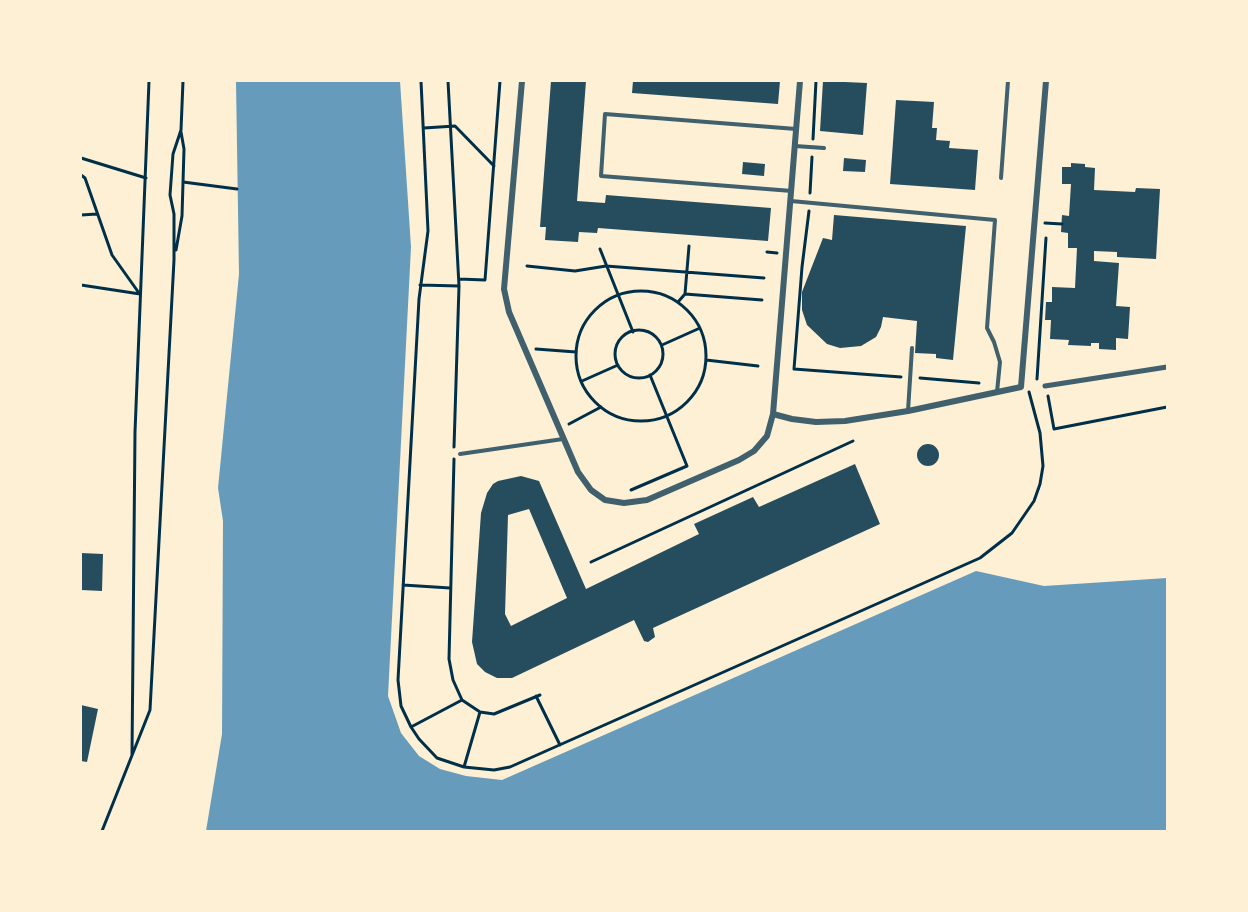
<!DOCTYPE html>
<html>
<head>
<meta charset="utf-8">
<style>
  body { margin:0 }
  #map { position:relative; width:1248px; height:912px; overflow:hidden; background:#fdf0d5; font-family:Bitter,serif }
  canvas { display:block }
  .frame { position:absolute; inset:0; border:82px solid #fdf0d5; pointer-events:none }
</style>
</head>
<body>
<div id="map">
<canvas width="1248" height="912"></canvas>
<div class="frame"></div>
</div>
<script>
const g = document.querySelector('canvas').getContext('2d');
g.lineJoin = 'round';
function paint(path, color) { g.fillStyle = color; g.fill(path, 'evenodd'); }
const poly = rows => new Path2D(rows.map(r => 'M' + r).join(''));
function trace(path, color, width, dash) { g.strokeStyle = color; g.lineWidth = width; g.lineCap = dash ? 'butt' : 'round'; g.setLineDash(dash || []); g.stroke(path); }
const water = poly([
  [236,81,400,81,411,247,388,696,401,733,419,756,440,769,466,776,502,780,976,571,1044,586,1167,578,1167,831,206,831,222,734,223,521,218,488,239,274]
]);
const building = poly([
  [551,81,586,81,577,201,605,203,606,195,771,208,768,241,598,228,597,233,579,232,578,242,545,240,546,227,540,227],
  [633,81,780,81,778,104,632,93],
  [823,81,867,83,863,135,820,131],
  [896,100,934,102,932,128,937,128,936,140,950,141,949,148,978,150,975,190,890,184],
  [844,158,866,160,865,172,843,171],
  [743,162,765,164,764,176,742,174],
  [1071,163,1085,164,1085,167,1095,168,1094,190,1135,192,1136,188,1160,189,1156,259,1117,257,1117,252,1094,251,1094,261,1119,263,1116,306,1130,307,1128,339,1116,338,1116,350,1099,349,1099,343,1091,343,1091,346,1068,345,1069,340,1050,339,1051,320,1045,320,1046,302,1052,302,1052,287,1075,288,1077,248,1068,248,1068,233,1061,232,1062,215,1069,216,1071,184,1062,184,1062,167,1071,167],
  [834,215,966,226,953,360,936,358,936,354,915,353,917,321,883,317,881,327,876,337,861,346,840,348,827,344,807,325,802,310,802,292,823,238,832,240],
  '917 455a11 11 0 1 1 22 0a11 11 0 1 1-22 0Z',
  [855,464,880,524,653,628,655,637,648,642,644,641,634,620,512,678,497,678,485,672,477,664,472,642,481,513,487,493,493,484,498,481,521,476,539,481,586,589,699,534,694,524,753,497,759,507],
  [529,509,567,598,511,626,505,614,508,515],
  [81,553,103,554,102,591,81,590],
  [81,705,98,709,87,762,81,761]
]);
const path = poly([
  [421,81,428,231,419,299,398,680,401,706,411,727,419,739,437,758,464,767,494,770,510,767,980,558,1012,533,1034,501,1040,484,1043,466,1040,433,1029,392],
  [448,81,459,286,454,447],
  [424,128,455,126,494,166],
  [813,139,816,81],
  [81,158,146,178],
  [81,175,85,178,112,255,139,293],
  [183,182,237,189],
  [810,193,812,157],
  [809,211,802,267,794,369,901,377],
  [81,215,97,214],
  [1045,223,1062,224],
  [600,249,633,332],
  [176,250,182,216,184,149,181,132],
  [767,252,777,253],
  [527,266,575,271,606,266,764,278],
  [459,279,485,280,500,81],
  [81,285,140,294],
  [420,285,459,286],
  '576 356a65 65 0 1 1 130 0a65 65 0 1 1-130 0Z',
  [685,294,762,300],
  [678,302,685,294,689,246],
  '615 354a24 24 0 1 1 48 0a24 24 0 1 1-48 0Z',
  [662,345,700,328],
  [536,349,576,352],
  [706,360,758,366],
  [920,378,979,383],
  [1037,379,1046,238],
  [582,381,618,365],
  [1048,396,1054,429,1167,407],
  [569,424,601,407],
  [454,459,449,659,453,680,462,700,480,712,494,714,540,695],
  [631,490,687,466,650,375],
  [591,562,853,441],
  [403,585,450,588],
  [536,696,560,745],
  [411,727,462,700],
  [132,755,135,432,149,81],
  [464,767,480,712],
  [102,831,150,710,174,260,174,214,170,195,173,154,181,130,183,81]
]);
const service = poly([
  [795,146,824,148],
  [1001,178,1008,81],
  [792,191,601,176,605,114,796,129],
  [791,201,995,220,987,328,994,342,1000,362,997,392],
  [908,411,912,348],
  [460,454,563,439]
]);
const pedestrian = poly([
  [1045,386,1167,367]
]);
const minor = poly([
  [522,81,504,289,509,312,578,472,591,490,605,500,624,503,647,500,739,460,754,451,767,436,773,414,800,81],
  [773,414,792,419,816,422,845,421,908,411,1021,387,1046,81]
]);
paint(water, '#669bbc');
paint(building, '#264d5e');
trace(path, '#003049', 3);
trace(service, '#3f606c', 4);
trace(pedestrian, '#3f606c', 5);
trace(minor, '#3f606c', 6);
</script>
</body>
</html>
